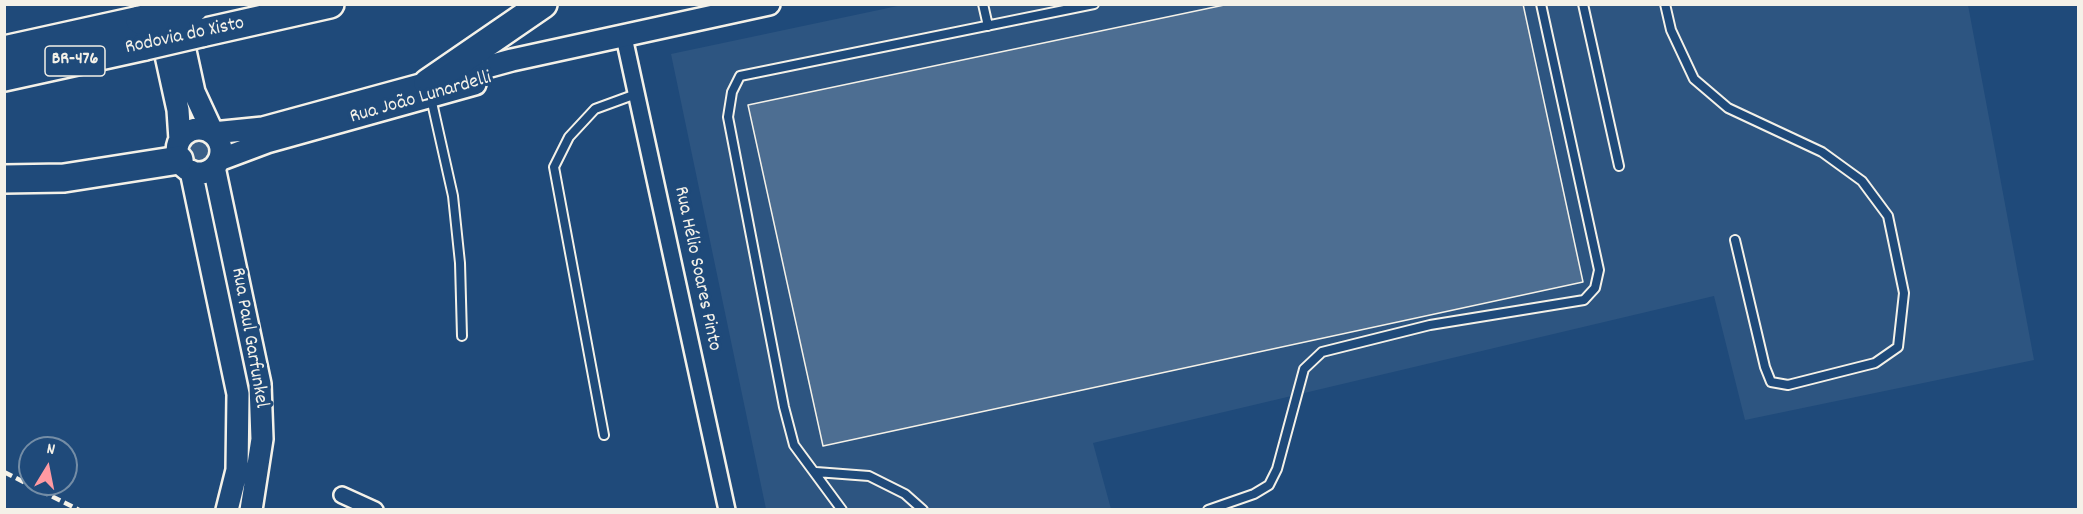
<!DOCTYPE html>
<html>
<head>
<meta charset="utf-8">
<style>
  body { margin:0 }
  #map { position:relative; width:2083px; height:514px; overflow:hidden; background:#1f4a7a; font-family:Dekko,sans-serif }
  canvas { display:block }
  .frame { position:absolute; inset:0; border:6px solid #f4f1e8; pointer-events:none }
  .north { position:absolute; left:18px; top:436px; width:60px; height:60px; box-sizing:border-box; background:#1f4a7a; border:2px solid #748da6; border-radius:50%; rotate:10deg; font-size:16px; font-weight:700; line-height:24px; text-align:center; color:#f4f1e8 }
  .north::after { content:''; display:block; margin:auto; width:21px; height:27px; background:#ff9aa2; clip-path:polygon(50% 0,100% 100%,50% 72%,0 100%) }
</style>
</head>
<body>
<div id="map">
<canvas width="2083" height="514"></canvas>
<div class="frame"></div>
<div class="north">N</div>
</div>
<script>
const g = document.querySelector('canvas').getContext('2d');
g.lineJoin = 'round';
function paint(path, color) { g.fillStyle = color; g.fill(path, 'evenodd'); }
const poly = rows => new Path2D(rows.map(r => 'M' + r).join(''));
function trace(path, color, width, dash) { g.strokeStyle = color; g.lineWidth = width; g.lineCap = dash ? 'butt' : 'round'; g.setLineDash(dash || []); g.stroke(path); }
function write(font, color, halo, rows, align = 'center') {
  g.font = font + ' Dekko,sans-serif'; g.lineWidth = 6; g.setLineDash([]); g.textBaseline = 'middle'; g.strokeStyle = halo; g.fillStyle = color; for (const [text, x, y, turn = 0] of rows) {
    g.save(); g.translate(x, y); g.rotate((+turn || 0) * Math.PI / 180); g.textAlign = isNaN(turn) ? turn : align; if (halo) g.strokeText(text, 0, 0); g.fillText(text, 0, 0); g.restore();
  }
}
const built = poly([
  [907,4,1968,5,2034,360,1745,420,1714,296,1093,443,1111,509,766,509,671,54]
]);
const green = poly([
  '186 151a13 13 0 1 1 26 0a13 13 0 1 1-26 0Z'
]);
const building = poly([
  [1229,4,1523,4,1583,282,823,446,748,105,1229,4]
]);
const lane = poly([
  [983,4,988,26],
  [1583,4,1619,166],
  [1665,4,1671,30,1694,79,1728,108,1822,152,1862,181,1888,216,1904,293,1898,347,1875,363,1788,385,1771,382,1765,367,1735,240],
  [431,98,453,196,460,263,462,336],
  [604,435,554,167,569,137,595,109,636,94],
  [816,472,869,476,905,494,923,510],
  [842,510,794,445,784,407,728,117,732,92,740,76,1094,4],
  [1208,510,1254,494,1269,485,1277,469,1304,369,1322,352,1430,325,1584,300,1595,288,1599,270,1541,4]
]);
const street = poly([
  [624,37,727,510],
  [342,495,375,510]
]);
const secondary = poly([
  [179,23,194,92,213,133],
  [160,28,178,110,180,140],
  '177 151a22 22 0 1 1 44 0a22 22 0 1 1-44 0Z',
  [213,133,263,128,512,60,769,4],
  [219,160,267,142,475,84],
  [214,167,260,384,262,439,251,510],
  [191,171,238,394,237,470,227,510]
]);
const highway = poly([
  [201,33,330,4],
  [4,50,140,20],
  [4,77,145,46],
  [428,83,543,4],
  [4,179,64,178,179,160]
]);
const rail = poly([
  [4,472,79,510]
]);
const highwayBridge = poly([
  [140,20,194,8],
  [145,46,201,33]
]);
const shields = [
  [75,61,60]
];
const shieldNames = [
  ["BR-476",75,61]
];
const streetNames = [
  ["Rodovia do Xisto",185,37,-12],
  ["Rua João Lunardelli",421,99,-16],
  ["Rua Hélio Soares Pinto",696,269,78],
  ["Rua Paul Garfunkel",248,338,80]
];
paint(built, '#2d5581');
paint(green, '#3a5f88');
paint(building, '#4d6e92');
trace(building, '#f4f1e8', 1.5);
trace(lane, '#f4f1e8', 12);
trace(street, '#f4f1e8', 20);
trace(secondary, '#f4f1e8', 26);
trace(highway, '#f4f1e8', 32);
trace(lane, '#1f4a7a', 8);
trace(street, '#1f4a7a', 15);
trace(secondary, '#1f4a7a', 21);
trace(highway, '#1f4a7a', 27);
trace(rail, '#f4f1e8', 4.5, [9, 4.5]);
trace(highwayBridge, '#f4f1e8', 32, []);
trace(highwayBridge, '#1f4a7a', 27);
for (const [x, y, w] of shields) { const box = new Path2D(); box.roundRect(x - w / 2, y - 15, w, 30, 4.5); g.fillStyle = '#1f4a7a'; g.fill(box); trace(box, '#f4f1e8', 1.5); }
write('bold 18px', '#f4f1e8', null, shieldNames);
write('20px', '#f4f1e8', '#1f4a7a', streetNames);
</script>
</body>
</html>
